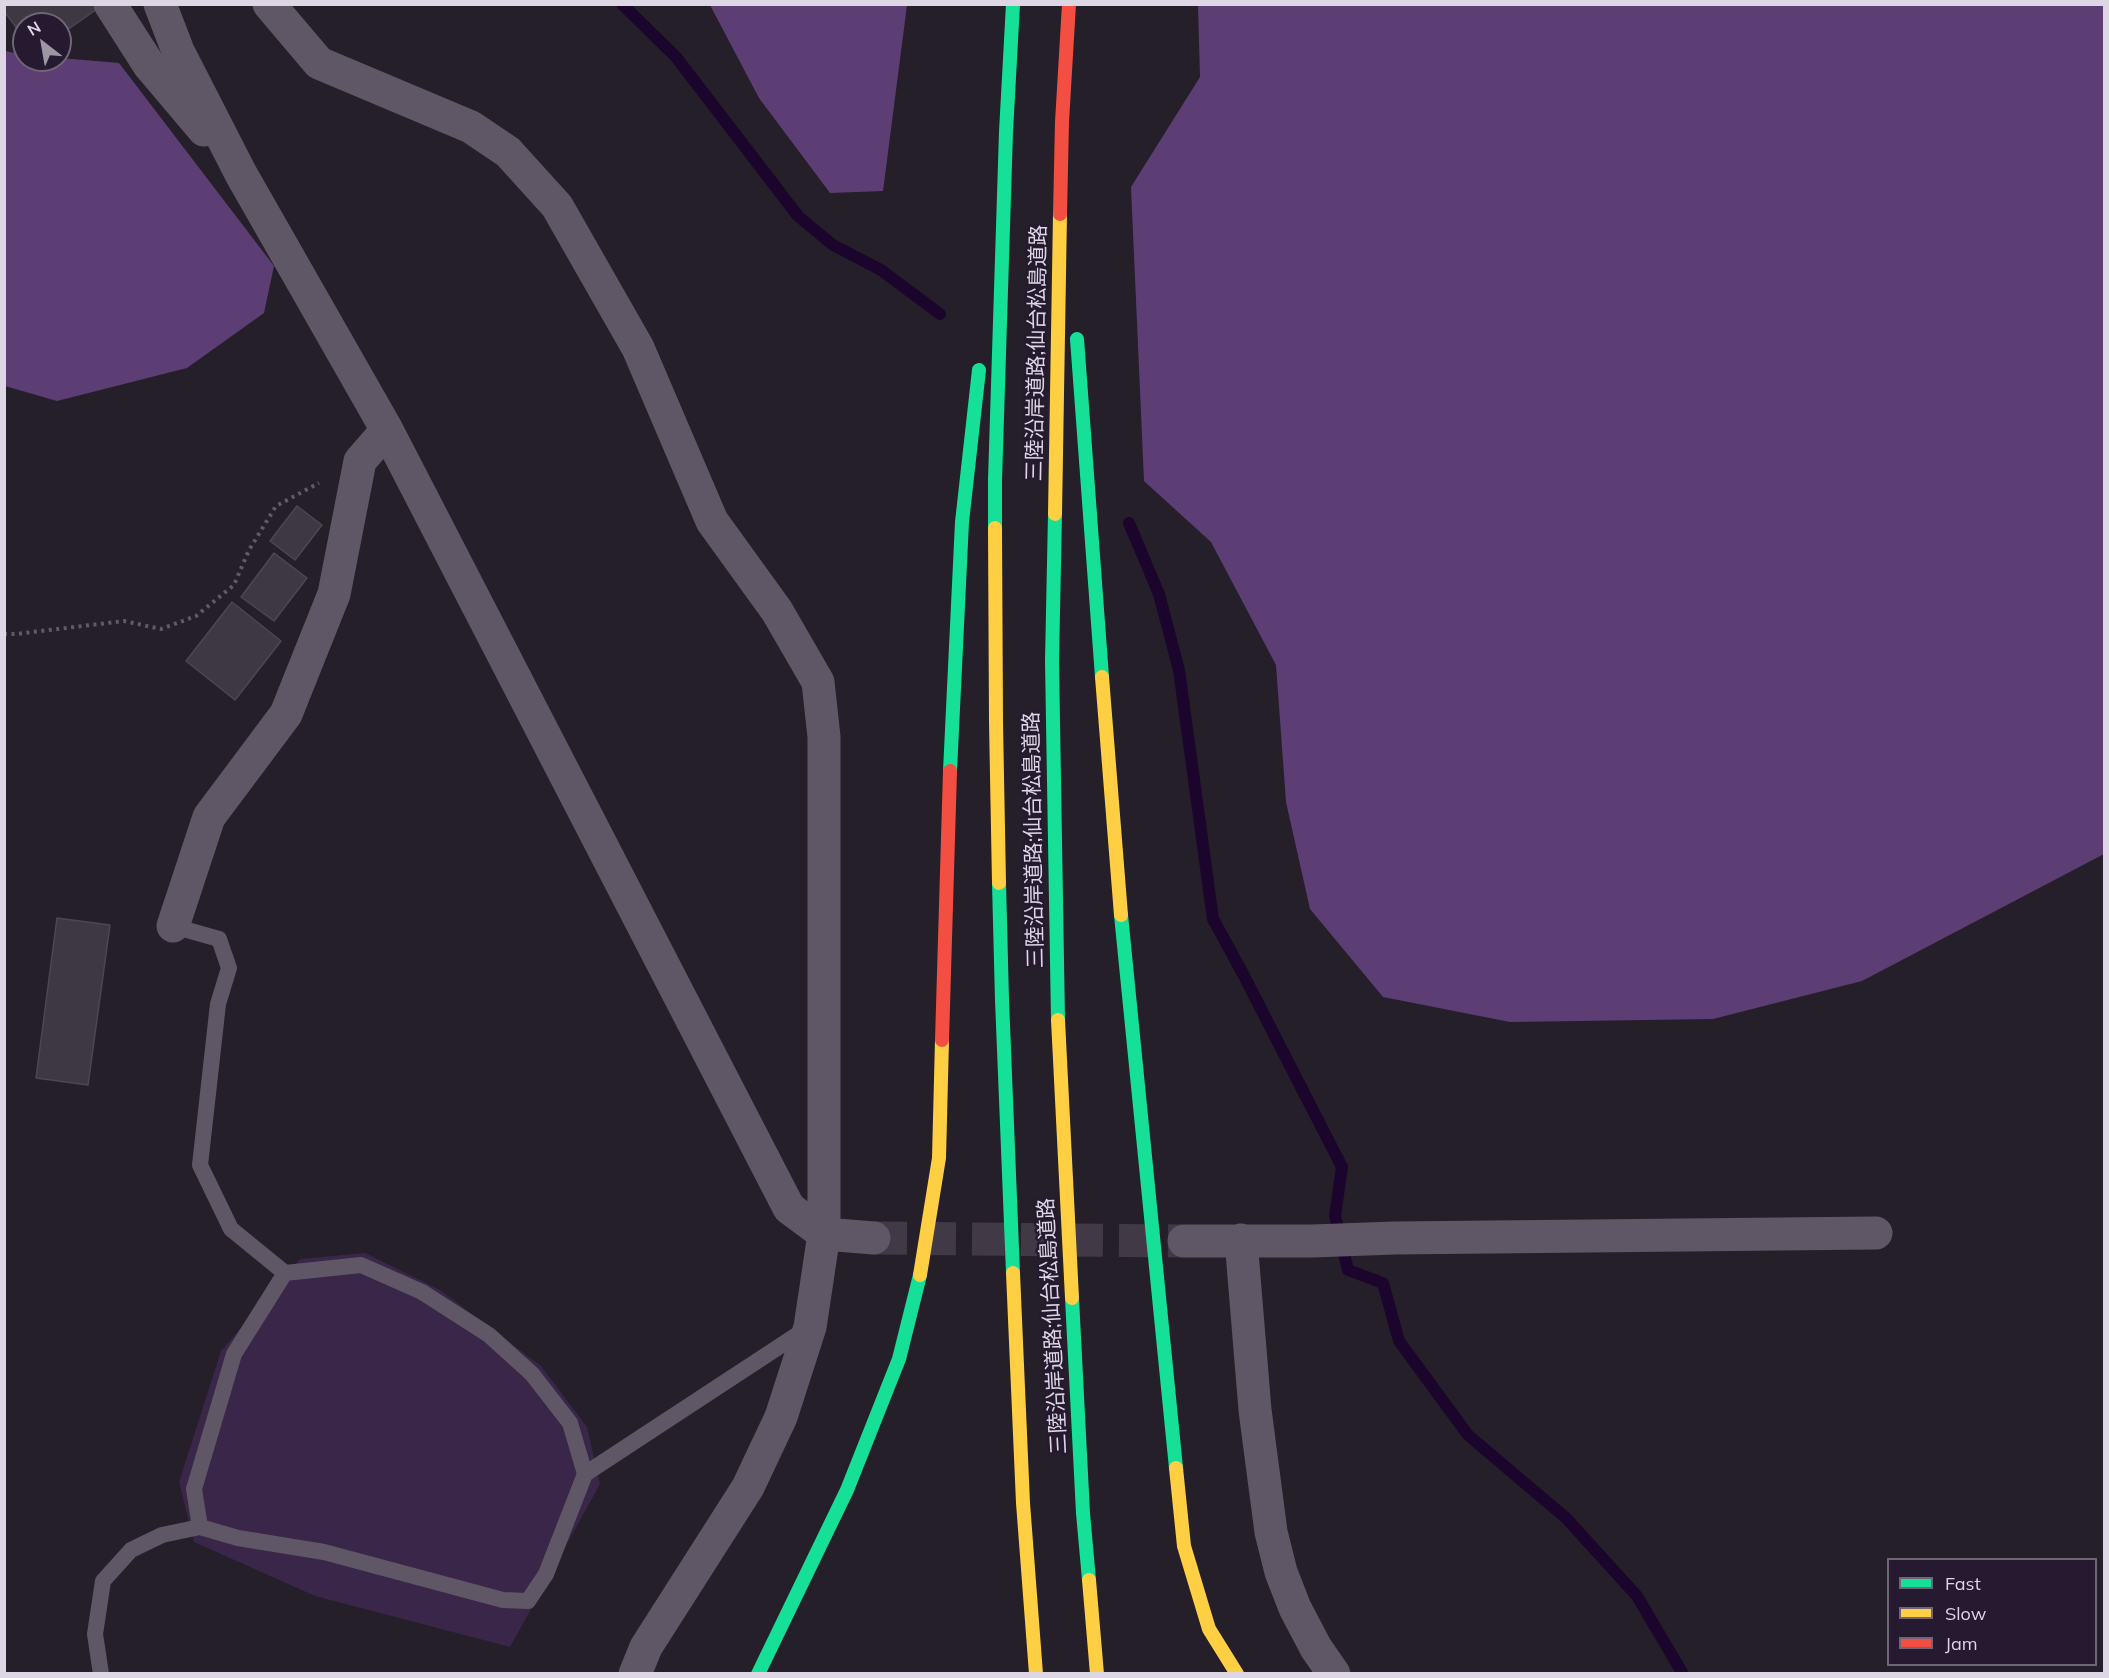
<!DOCTYPE html>
<html>
<head>
<meta charset="utf-8">
<style>
  body { margin:0 }
  #map { position:relative; width:2109px; height:1678px; overflow:hidden; background:#251f2a; font-family:Mulish,sans-serif }
  canvas { display:block }
  .frame { position:absolute; inset:0; border:6px solid #ddd6e4; pointer-events:none }
  .legend { position:absolute; left:1887px; top:1558px; width:210px; height:108px; box-sizing:border-box; background:#251a2f; border:2px solid #6f6577; margin:0; padding:8px 10px; list-style:none; font-size:18px; color:#ddd6e4 }
  .legend li { display:flex; align-items:center; gap:12px; height:30px }
  .legend b { width:30px; border:2px solid #6f6577 }
  .north { position:absolute; left:12px; top:12px; width:60px; height:60px; box-sizing:border-box; background:#251a2f; border:2px solid #6f6577; border-radius:50%; rotate:329deg; font-size:16px; font-weight:700; line-height:24px; text-align:center; color:#ddd6e4 }
  .north::after { content:''; display:block; margin:auto; width:21px; height:27px; background:#9d96a3; clip-path:polygon(50% 0,100% 100%,50% 72%,0 100%) }
</style>
</head>
<body>
<div id="map">
<canvas width="2109" height="1678"></canvas>
<div class="frame"></div>
<ul class="legend">
<li><b style="height:8px;background:#16e098"></b>Fast</li>
<li><b style="height:8px;background:#ffcf43"></b>Slow</li>
<li><b style="height:8px;background:#f24e42"></b>Jam</li>
</ul>
<div class="north">N</div>
</div>
<script>
const g = document.querySelector('canvas').getContext('2d');
g.lineJoin = 'round';
function paint(path, color) { g.fillStyle = color; g.fill(path, 'evenodd'); }
const poly = rows => new Path2D(rows.map(r => 'M' + r).join(''));
function trace(path, color, width, dash) { g.strokeStyle = color; g.lineWidth = width; g.lineCap = dash ? 'butt' : 'round'; g.setLineDash(dash || []); g.stroke(path); }
function write(font, color, halo, rows, align = 'center') {
  g.font = font + ' Mulish,"Noto Sans JP",sans-serif'; g.lineWidth = 5; g.setLineDash([]); g.textBaseline = 'middle'; g.strokeStyle = halo; g.fillStyle = color; for (const [text, x, y, turn = 0] of rows) {
    g.save(); g.translate(x, y); g.rotate((+turn || 0) * Math.PI / 180); g.textAlign = isNaN(turn) ? turn : align; if (halo) g.strokeText(text, 0, 0); g.fillText(text, 0, 0); g.restore();
  }
}
const green = poly([
  [365,1253,440,1290,541,1366,587,1427,600,1484,510,1647,315,1596,194,1542,179,1482,221,1351,300,1259]
]);
const forest = poly([
  [710,5,907,5,883,191,830,193,759,98],
  [1198,5,2104,5,2104,854,1862,981,1713,1019,1510,1022,1383,997,1310,909,1286,802,1276,665,1211,542,1144,481,1131,187,1200,77],
  [5,51,24,55,24,60,60,60,60,58,119,63,274,266,264,313,187,368,57,401,5,386]
]);
const stream = poly([
  [622,4,676,57,798,216,833,245,881,270,940,314],
  [1129,523,1159,594,1179,670,1213,919,1242,972,1342,1167,1335,1216,1348,1270,1383,1283,1399,1341,1468,1435,1566,1518,1637,1596,1683,1674]
]);
const building = poly([
  [4,4,98,4,100,7,60,35,60,24,24,24,24,38,4,11,4,4],
  [297,506,322,525,295,560,270,541,297,506],
  [274,553,307,578,274,621,241,597,274,553],
  [232,602,281,641,235,700,186,661,232,602],
  [57,918,110,925,88,1085,36,1078,57,918]
]);
const streetTunnel = poly([
  [874,1238,1182,1241]
]);
const path = poly([
  [4,634,16,634,124,621,161,629,196,616,234,585,249,550,276,506,319,483]
]);
const lane = poly([
  [173,926,219,939,229,968,218,1004,200,1165,231,1229,285,1273,361,1265,422,1292,489,1335,532,1374,570,1423,585,1474,806,1329],
  [285,1273,234,1354,194,1489,200,1527,238,1538,324,1552,503,1600,528,1601,546,1574,585,1474],
  [101,1674,95,1634,103,1581,131,1550,162,1535,200,1527]
]);
const street = poly([
  [110,4,149,65,204,130],
  [160,4,178,51,241,174,387,430,789,1208,824,1234,874,1238],
  [269,4,319,63,471,127,508,152,557,206,638,348,712,521,777,611,818,682,824,737,824,1234,810,1327,781,1417,748,1487,646,1647,635,1674],
  [173,926,209,817,286,714,334,594,360,461,387,430],
  [1241,1240,1255,1410,1271,1532,1281,1572,1295,1608,1316,1648,1334,1674],
  [1184,1241,1312,1241,1395,1238,1876,1233]
]);
const fast = poly([
  [1077,339,1102,677],
  [1055,514,1052,661,1058,1020],
  [995,528,995,480,1006,132,1013,4],
  [950,771,962,522,979,370],
  [999,883,1002,1000,1013,1273],
  [1121,915,1176,1468],
  [1072,1298,1083,1513,1089,1580],
  [758,1674,847,1490,899,1359,920,1275]
]);
const slow = poly([
  [1055,514,1060,214],
  [995,528,996,722,999,883],
  [1102,677,1121,915],
  [1058,1020,1072,1298],
  [1013,1273,1023,1503,1036,1674],
  [920,1275,939,1158,942,1040],
  [1176,1468,1184,1546,1209,1629,1237,1674],
  [1089,1580,1097,1674]
]);
const jam = poly([
  [1060,214,1062,122,1069,4],
  [942,1040,950,771]
]);
const streetNames = [
  ["三陸沿岸道路;仙台松島道路",1037,353,-89],
  ["三陸沿岸道路;仙台松島道路",1034,840,-91],
  ["三陸沿岸道路;仙台松島道路",1053,1326,-93]
];
paint(green, '#392648');
paint(forest, '#5c3e74');
trace(stream, '#1c052c', 12);
paint(building, '#3e3842');
trace(building, '#4d4751', 1.5);
trace(streetTunnel, '#413a46', 33, [33, 16]);
trace(path, '#615b66', 4, [3, 4.5]);
trace(lane, '#5f5766', 16);
trace(street, '#5f5766', 33);
trace(fast, '#16e098', 14);
trace(slow, '#ffcf43', 14);
trace(jam, '#f24e42', 14);
write('21px', '#ddd6e4', '#251a2f', streetNames);
</script>
</body>
</html>
